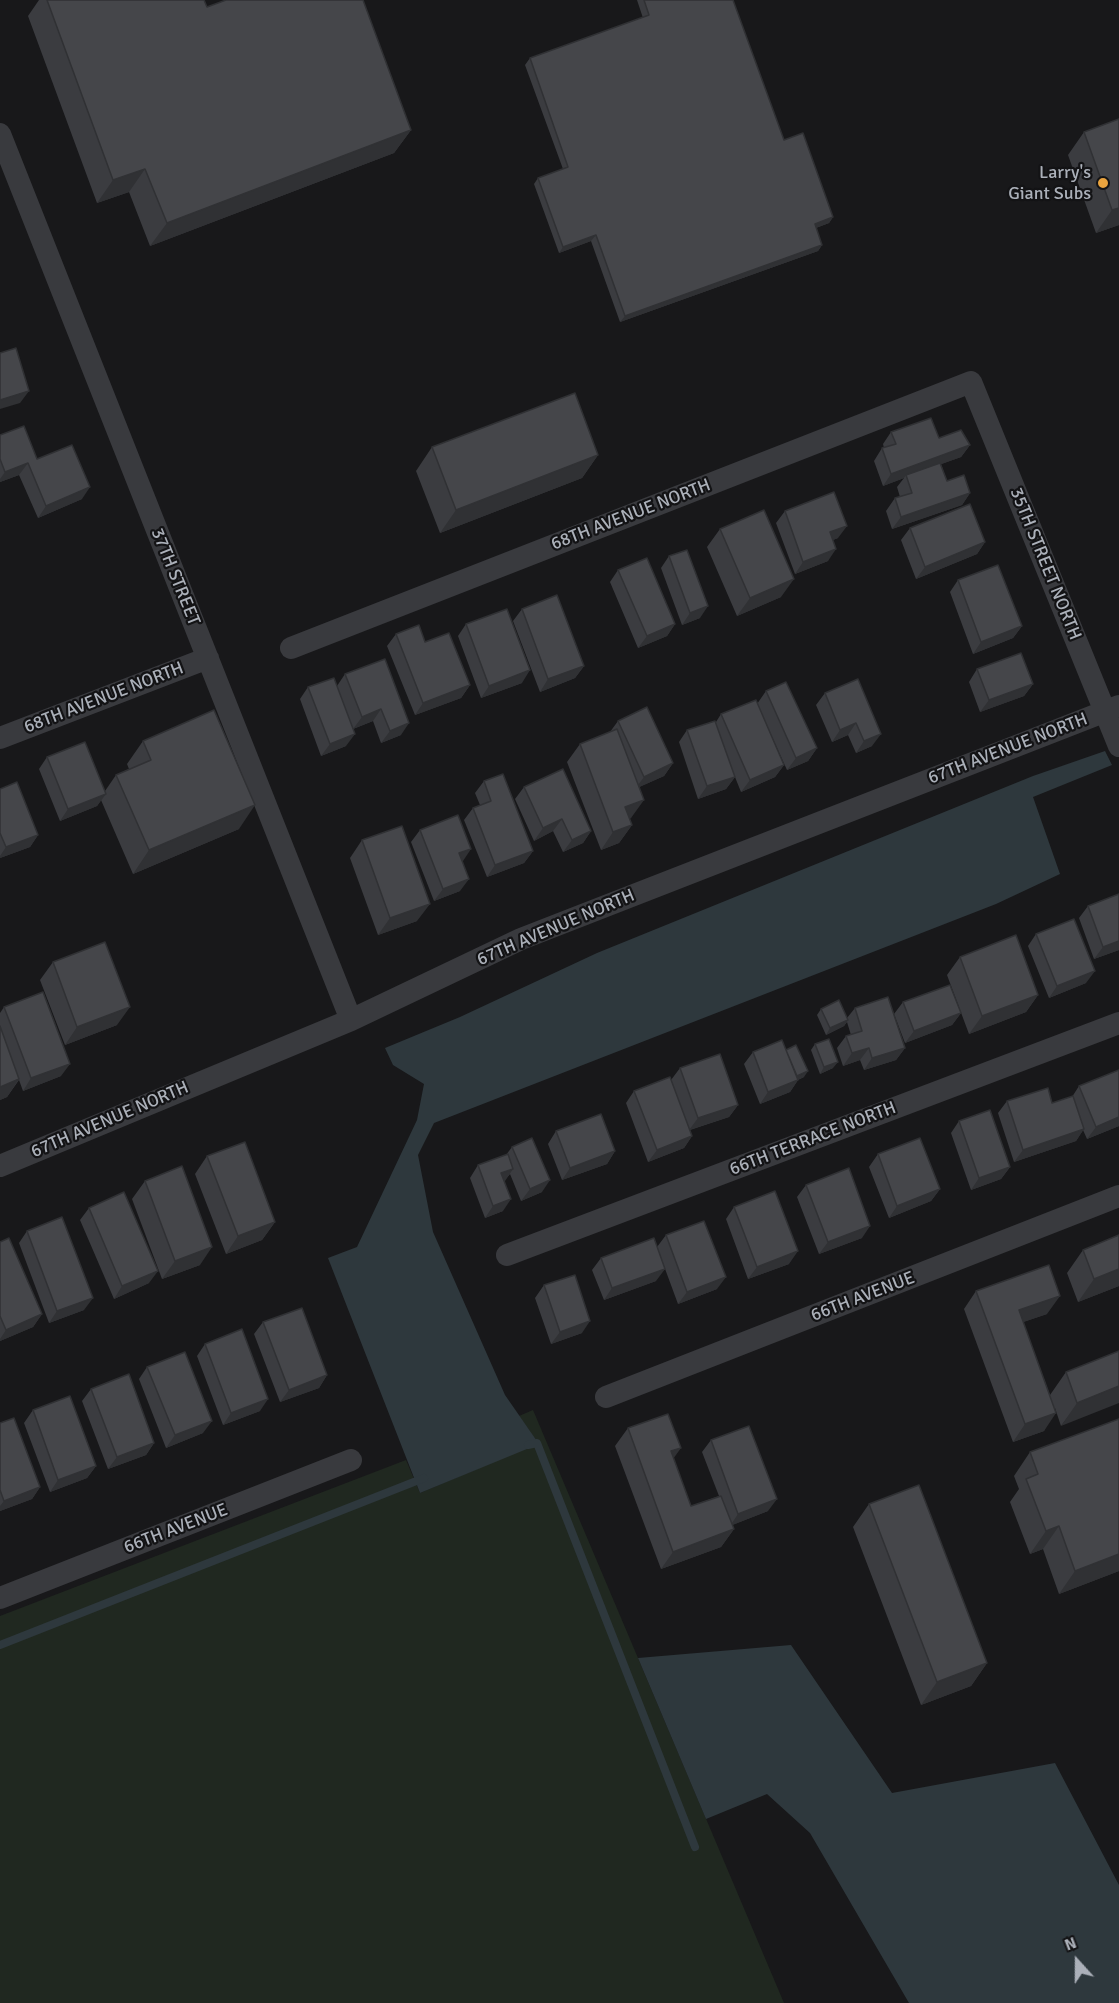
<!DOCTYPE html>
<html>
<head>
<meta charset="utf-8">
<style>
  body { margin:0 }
  #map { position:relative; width:1119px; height:2003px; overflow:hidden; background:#18181a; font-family:Signika,sans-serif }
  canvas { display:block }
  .north { position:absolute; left:1047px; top:1931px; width:60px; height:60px; -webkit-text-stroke:4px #131315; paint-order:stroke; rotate:339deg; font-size:16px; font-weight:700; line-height:24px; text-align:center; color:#abb0b9 }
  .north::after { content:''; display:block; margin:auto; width:21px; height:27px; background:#abb0b9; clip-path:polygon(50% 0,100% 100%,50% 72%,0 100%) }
</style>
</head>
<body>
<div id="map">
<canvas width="1119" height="2003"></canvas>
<div class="north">N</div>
</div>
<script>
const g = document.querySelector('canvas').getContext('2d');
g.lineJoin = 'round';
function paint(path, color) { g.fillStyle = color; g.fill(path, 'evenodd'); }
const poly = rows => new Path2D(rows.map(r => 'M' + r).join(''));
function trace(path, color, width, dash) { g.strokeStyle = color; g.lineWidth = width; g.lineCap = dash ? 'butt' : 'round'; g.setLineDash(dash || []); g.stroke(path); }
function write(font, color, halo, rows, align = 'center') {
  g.font = font + ' Signika,sans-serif'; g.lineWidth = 4.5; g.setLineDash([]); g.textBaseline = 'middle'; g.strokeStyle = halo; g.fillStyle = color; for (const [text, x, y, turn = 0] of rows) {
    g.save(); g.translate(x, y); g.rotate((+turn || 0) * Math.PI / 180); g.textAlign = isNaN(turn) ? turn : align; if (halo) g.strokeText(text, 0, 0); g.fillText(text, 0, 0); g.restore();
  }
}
const green = poly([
  [533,1410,784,2003,0,2003,0,1616,406,1460,420,1493,538,1443,519,1416]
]);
const water = poly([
  [1105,751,1112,765,1033,797,1060,874,996,904,434,1123,418,1155,433,1232,505,1395,539,1444,420,1493,328,1258,357,1247,417,1120,424,1084,393,1065,385,1048,460,1017,597,953,1033,776],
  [791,1645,892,1793,1055,1763,1119,1885,1119,2003,909,2003,810,1833,767,1794,706,1819,638,1658]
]);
const stream = poly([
  [528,1445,537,1443,695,1847],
  [0,1645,424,1478]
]);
const street = poly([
  [0,134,351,1020],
  [291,648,971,382,1119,746],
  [0,738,208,658],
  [0,1166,351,1020,521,939,1119,706],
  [507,1255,1119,1023],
  [606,1397,1119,1196],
  [0,1598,351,1460]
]);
const wall = poly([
  [39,0,204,0,207,7,411,130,394,153,150,246,129,192,97,203,28,16],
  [637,0,733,0,784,140,833,217,829,223,816,228,822,245,818,251,620,322,591,241,559,253,534,184,538,178,563,169,525,65,530,58,643,18],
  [1084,132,1119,225,1096,233,1068,155],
  [891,432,939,438,970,445,961,457,941,464,947,481,970,493,962,505,892,529,886,511,895,498,900,497,897,487,904,478,883,486,874,461,882,448,884,448,883,444],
  [0,435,37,459,82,499,38,518,19,475,0,482],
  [432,447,598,455,582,478,440,533,416,471],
  [785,511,838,538,833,540,828,561,795,574,776,523],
  [910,528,985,542,977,554,916,579,901,540],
  [720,529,781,597,737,616,707,547],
  [669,556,700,618,682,625,661,568],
  [618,570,675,624,667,636,638,648,610,582],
  [958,580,1022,626,1013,638,973,654,950,592],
  [522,609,584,666,575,678,540,692,513,621],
  [466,624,522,683,481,698,458,636],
  [396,634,425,642,470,685,461,698,415,715,387,646],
  [385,659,401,735,381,743,373,721,353,729,339,693,346,746,321,756,300,699,308,687,337,686,345,674],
  [977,669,1033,684,1024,696,980,712,969,682],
  [858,679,872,746,856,753,848,735,832,742,816,705,825,693],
  [766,691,817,748,808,761,787,770,757,704],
  [721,714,784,765,775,777,741,792,735,777,726,789,698,799,679,742,687,730,716,722],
  [618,721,673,763,664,776,639,787,631,818,629,819,632,825,619,843,601,850,567,762,580,744,610,732],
  [143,741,239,829,133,874,101,800,97,806,60,821,39,769,47,757,105,791,116,775,129,769,127,764],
  [484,781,533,851,524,863,487,877,464,820,473,808,480,805,475,793],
  [524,787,591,831,583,843,563,852,553,831,534,841,515,799],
  [0,789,38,835,30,847,0,858],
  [420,830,463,861,462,861,460,891,434,901,411,842],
  [362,840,417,921,378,935,350,858],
  [1088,906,1119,950,1094,959,1079,918],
  [1036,934,1086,983,1049,998,1028,946],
  [960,957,1038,995,1026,1012,969,1034,947,975],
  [53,962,117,1025,65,1045,40,980],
  [903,1002,961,1013,952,1025,905,1043,894,1014],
  [4,1007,61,1076,23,1091,19,1080,7,1097,0,1100,0,1013],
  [855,1008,905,1048,896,1060,864,1070,860,1060,843,1066,837,1048,846,1036,851,1035,847,1022,844,1026,826,1035,817,1015,821,1009,847,1018],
  [815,1044,833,1068,820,1074,811,1050],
  [753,1052,804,1077,798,1080,790,1092,760,1104,744,1064],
  [680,1068,738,1105,729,1117,690,1130,692,1136,684,1148,648,1162,626,1103,634,1091,671,1080],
  [1119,1070,1119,1126,1087,1139,1083,1130,1076,1141,1014,1162,998,1113,1007,1101,1052,1103,1072,1097,1079,1086],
  [959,1121,1010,1167,1001,1179,971,1190,951,1133],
  [556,1131,615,1151,607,1164,562,1180,548,1144],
  [512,1147,542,1192,521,1201,510,1174,504,1181,503,1211,485,1218,470,1178,478,1165,506,1155],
  [878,1154,940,1189,931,1201,889,1218,869,1167],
  [207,1156,275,1222,262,1240,226,1254,195,1174],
  [145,1181,200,1265,162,1279,132,1199],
  [806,1185,862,1238,819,1254,797,1197],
  [734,1207,789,1264,748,1279,726,1219],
  [89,1208,149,1283,114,1299,80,1220],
  [27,1231,84,1310,49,1323,19,1243],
  [666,1235,717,1289,678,1304,657,1247],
  [0,1242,42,1314,33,1327,0,1341],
  [1083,1250,1119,1286,1078,1302,1067,1273],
  [601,1258,656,1281,604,1300,592,1270],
  [544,1285,582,1333,551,1344,535,1298],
  [976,1291,1047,1314,1023,1322,1050,1395,1066,1372,1119,1351,1061,1426,1055,1408,1044,1431,1013,1442,964,1309],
  [263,1322,327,1375,319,1388,280,1402,254,1334],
  [205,1344,260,1411,223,1425,197,1356],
  [147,1367,203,1433,166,1448,139,1379],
  [91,1389,154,1443,146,1455,108,1469,82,1401],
  [33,1410,96,1466,87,1478,50,1492,24,1423],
  [0,1423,40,1487,32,1499,0,1511],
  [628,1428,673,1458,691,1506,719,1496,702,1452,711,1440,768,1511,732,1525,734,1529,721,1547,661,1569,615,1446],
  [1030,1452,1119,1571,1059,1594,1043,1549,1030,1554,1010,1502,1019,1489,1014,1476],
  [869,1504,987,1663,971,1686,921,1705,853,1527]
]);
const shadedWall = poly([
  [411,130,394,153,150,246,167,223],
  [145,169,129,192,97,203,113,180],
  [1119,208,1119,225,1096,233,1112,210],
  [833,217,829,223,810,230,815,224],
  [596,235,591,241,559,253,563,247],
  [822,245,818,251,620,322,625,316],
  [29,391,20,403,0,409,0,400],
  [970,445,961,457,906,477,906,475,904,478,883,486,891,474],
  [598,455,582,478,440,533,456,510],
  [28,463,19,475,0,482,0,479,5,472],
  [90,487,82,499,38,518,46,506],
  [970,493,962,505,892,529,901,517],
  [847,526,838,538,822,544,830,532],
  [985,542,977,554,916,579,925,567],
  [836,549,828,561,795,574,803,562],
  [794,579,781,597,737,616,750,598],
  [708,606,700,618,682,625,690,613],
  [675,624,667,636,638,648,647,636],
  [1022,626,1013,638,973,654,981,642],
  [584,666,575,678,540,692,548,679],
  [530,670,522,683,481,698,489,686],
  [1033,684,1024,696,980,712,989,700],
  [470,685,461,698,415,715,423,703],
  [381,709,373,721,353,729,362,717],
  [409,723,401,735,381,743,390,731],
  [856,723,848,735,832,742,840,730],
  [355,734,346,746,321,756,330,744],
  [881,734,872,746,856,753,864,741],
  [817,748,808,761,787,770,796,758],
  [673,763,664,776,635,789,644,777],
  [784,765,775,777,741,792,750,780],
  [735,777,726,789,698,799,707,786],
  [106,794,97,806,60,821,68,809],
  [644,800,631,818,613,825,625,807],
  [255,805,239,829,133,874,149,850],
  [562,819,553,831,534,841,543,828],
  [632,825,619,843,601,850,613,832],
  [591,831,583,843,563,852,572,840],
  [38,835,30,847,0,858,0,856,6,847],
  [471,849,463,861,450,866,459,853],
  [533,851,524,863,487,877,495,865],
  [469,879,460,891,434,901,443,889],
  [430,904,417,921,378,935,390,918],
  [1119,941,1119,950,1094,959,1103,947],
  [1095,971,1086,983,1049,998,1057,986],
  [1038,995,1026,1012,969,1034,982,1016],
  [130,1007,117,1025,65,1045,77,1027],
  [961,1013,952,1025,905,1043,914,1031],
  [848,1020,844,1026,826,1035,830,1028],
  [869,1048,860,1060,843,1066,852,1053],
  [905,1048,896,1060,864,1070,872,1058],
  [838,1062,833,1068,820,1074,824,1067],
  [70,1064,61,1076,23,1091,31,1078],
  [808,1071,804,1077,793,1082,798,1080,790,1092,760,1104,768,1092],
  [19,1079,7,1097,0,1100,0,1087],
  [738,1105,729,1117,689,1130,698,1118],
  [1119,1117,1119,1126,1087,1139,1096,1127],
  [1084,1129,1076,1141,1014,1162,1023,1150],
  [692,1136,684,1148,648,1162,657,1150],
  [615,1151,607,1164,562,1180,570,1168],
  [1010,1167,1001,1179,971,1190,979,1178],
  [513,1169,505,1181,493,1185,501,1173],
  [550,1180,542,1192,521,1201,530,1189],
  [940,1189,931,1201,889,1218,897,1206],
  [511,1199,503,1211,485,1218,493,1206],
  [275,1222,262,1240,226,1254,238,1236],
  [870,1226,862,1238,819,1254,828,1242],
  [212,1247,200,1265,162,1279,175,1261],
  [798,1251,789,1264,748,1279,757,1267],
  [665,1269,656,1281,604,1300,612,1288],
  [1119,1269,1119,1286,1078,1302,1094,1279],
  [158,1271,149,1283,114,1299,122,1286],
  [726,1277,717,1289,678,1304,687,1292],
  [1060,1296,1047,1314,1006,1328,1019,1310],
  [93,1298,84,1310,49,1323,57,1311],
  [42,1314,33,1327,0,1341,0,1339,6,1330],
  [590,1321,582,1333,551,1344,560,1332],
  [327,1375,319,1388,280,1402,289,1390],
  [1119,1386,1119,1403,1061,1426,1077,1403],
  [268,1399,260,1411,223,1425,231,1413],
  [1056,1413,1044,1431,1013,1442,1025,1424],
  [212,1421,203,1433,166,1448,175,1435],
  [154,1443,146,1455,108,1469,117,1457],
  [681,1448,668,1466,671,1451],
  [96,1466,87,1478,50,1492,58,1480],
  [40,1487,32,1499,0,1511,0,1506,4,1501],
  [777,1499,768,1511,730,1526,738,1514],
  [1059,1526,1043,1549,1030,1554,1046,1531],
  [734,1529,721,1547,661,1569,673,1552],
  [1119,1554,1119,1571,1059,1594,1075,1571],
  [987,1663,971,1686,921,1705,937,1682]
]);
const building = poly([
  [47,0,204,0,207,7,226,0,363,0,411,130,167,223,145,169,113,180,47,0],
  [644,0,733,0,784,140,803,133,833,217,815,224,822,245,625,316,596,235,563,247,538,178,568,167,530,58,649,15,644,0],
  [1119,119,1119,208,1112,210,1084,132,1119,119],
  [16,348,29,391,0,400,0,353,16,348],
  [575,393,598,455,456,510,432,447,575,393],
  [931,418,939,438,961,430,970,445,891,474,882,448,896,444,891,432,931,418],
  [24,426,37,459,72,445,90,487,46,506,28,463,5,472,0,459,0,435,24,426],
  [940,463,947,481,964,475,970,493,901,517,895,498,912,493,906,475,940,463],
  [834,492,847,526,830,532,836,549,803,562,785,511,834,492],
  [970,504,985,542,925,567,910,528,970,504],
  [764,510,794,579,750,598,720,529,764,510],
  [687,550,708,606,690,613,669,556,687,550],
  [647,558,675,624,647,636,618,570,647,558],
  [998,565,1022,626,981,642,958,580,998,565],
  [557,595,584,666,548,679,522,609,557,595],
  [507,609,530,670,489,686,466,624,507,609],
  [419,625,425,642,449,633,470,685,423,703,396,634,419,625],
  [1021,653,1033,684,989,700,977,669,1021,653],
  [385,659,409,723,390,731,381,709,362,717,345,674,385,659],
  [334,678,355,734,330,744,308,687,334,678],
  [858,679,881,734,864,741,856,723,840,730,825,693,858,679],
  [786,682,817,748,796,758,766,691,786,682],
  [756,700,784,765,750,780,721,714,756,700],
  [647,707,673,763,644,777,618,721,647,707],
  [214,710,255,805,149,850,116,775,151,760,143,741,214,710],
  [715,721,735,777,707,786,687,730,715,721],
  [617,729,644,800,625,807,632,825,613,832,580,744,617,729],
  [85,742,106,794,68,809,47,757,85,742],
  [563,769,591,831,572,840,562,819,543,828,524,787,563,769],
  [503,774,533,851,495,865,473,808,491,801,484,781,503,774],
  [17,782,38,835,6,847,0,833,0,789,17,782],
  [458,815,471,849,459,853,469,879,443,889,420,830,458,815],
  [402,826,430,904,390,918,362,840,402,826],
  [1119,894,1119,941,1103,947,1088,906,1119,894],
  [1074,919,1095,971,1057,986,1036,934,1074,919],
  [1016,935,1038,995,982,1016,960,957,1016,935],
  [105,942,130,1007,77,1027,53,962,105,942],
  [950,985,961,1013,914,1031,903,1002,950,985],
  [43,992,70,1064,31,1078,4,1007,43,992],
  [888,997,905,1048,872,1058,869,1048,852,1053,846,1036,862,1031,855,1008,888,997],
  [839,1000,848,1020,830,1028,821,1009,839,1000],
  [0,1026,19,1079,0,1087,0,1026],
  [829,1039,838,1062,824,1067,815,1044,829,1039],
  [782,1040,798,1080,768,1092,753,1052,782,1040],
  [796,1045,808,1071,797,1076,786,1050,796,1045],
  [720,1054,738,1105,698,1118,680,1068,720,1054],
  [1119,1070,1119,1117,1096,1127,1079,1086,1119,1070],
  [670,1077,692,1136,657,1150,634,1091,670,1077],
  [1048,1088,1052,1103,1073,1096,1084,1129,1023,1150,1007,1101,1048,1088],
  [990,1110,1010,1167,979,1178,959,1121,990,1110],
  [601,1114,615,1151,570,1168,556,1131,601,1114],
  [532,1138,550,1180,530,1189,512,1147,532,1138],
  [920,1138,940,1189,897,1206,878,1154,920,1138],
  [245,1142,275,1222,238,1236,207,1156,245,1142],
  [508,1154,513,1169,501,1173,511,1199,493,1206,478,1165,508,1154],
  [182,1166,212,1247,175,1261,145,1181,182,1166],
  [849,1168,870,1226,828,1242,806,1185,849,1168],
  [775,1191,798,1251,757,1267,734,1207,775,1191],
  [124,1192,158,1271,122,1286,89,1208,124,1192],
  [62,1217,93,1298,57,1311,27,1231,62,1217],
  [704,1221,726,1277,687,1292,666,1235,704,1221],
  [1119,1235,1119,1269,1094,1279,1083,1250,1119,1235],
  [9,1238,42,1314,6,1330,0,1316,0,1242,9,1238],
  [654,1238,665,1269,612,1288,601,1258,654,1238],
  [1049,1265,1060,1296,1019,1310,1056,1413,1025,1424,976,1291,1049,1265],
  [575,1275,590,1321,560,1332,544,1285,575,1275],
  [302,1308,327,1375,289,1390,263,1322,302,1308],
  [242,1329,268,1399,231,1413,205,1344,242,1329],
  [1119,1351,1119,1386,1077,1403,1066,1372,1119,1351],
  [185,1352,212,1421,175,1435,147,1367,185,1352],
  [129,1374,154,1443,117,1457,91,1389,129,1374],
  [70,1396,96,1466,58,1480,33,1410,70,1396],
  [668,1414,681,1448,671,1451,691,1506,721,1496,734,1529,673,1552,628,1428,668,1414],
  [14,1418,40,1487,4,1501,0,1490,0,1423,14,1418],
  [1119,1419,1119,1554,1075,1571,1059,1526,1046,1531,1026,1479,1038,1474,1030,1452,1119,1419],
  [749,1426,777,1499,738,1514,711,1440,749,1426],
  [919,1485,987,1663,937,1682,869,1504,919,1485]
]);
const markers = [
  [1103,183,6,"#eaa43f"]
];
const poiNames = [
  ["Larry's",1091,173],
  ["Giant Subs",1091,194]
];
const streetNames = [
  ["68TH AVENUE NORTH",631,515,-21],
  ["35TH STREET NORTH",1045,564,68],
  ["37TH STREET",175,577,68],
  ["68TH AVENUE NORTH",104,698,-21],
  ["67TH AVENUE NORTH",1008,749,-21],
  ["67TH AVENUE NORTH",556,928,-23],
  ["67TH AVENUE NORTH",110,1120,-23],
  ["66TH TERRACE NORTH",813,1139,-21],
  ["66TH AVENUE",863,1297,-21],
  ["66TH AVENUE",176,1529,-21]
];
paint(green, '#202820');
paint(water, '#2e383d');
trace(stream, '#2e383d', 8);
trace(street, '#393a3e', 22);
paint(wall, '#3b3c40');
paint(shadedWall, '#303134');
paint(building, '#45464a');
trace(building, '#303134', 1.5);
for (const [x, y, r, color] of markers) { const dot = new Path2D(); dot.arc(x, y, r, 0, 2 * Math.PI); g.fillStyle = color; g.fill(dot); trace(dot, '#131315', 2); }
write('18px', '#abb0b9', '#131315', poiNames, 'right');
write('18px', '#abb0b9', '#131315', streetNames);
</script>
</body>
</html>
